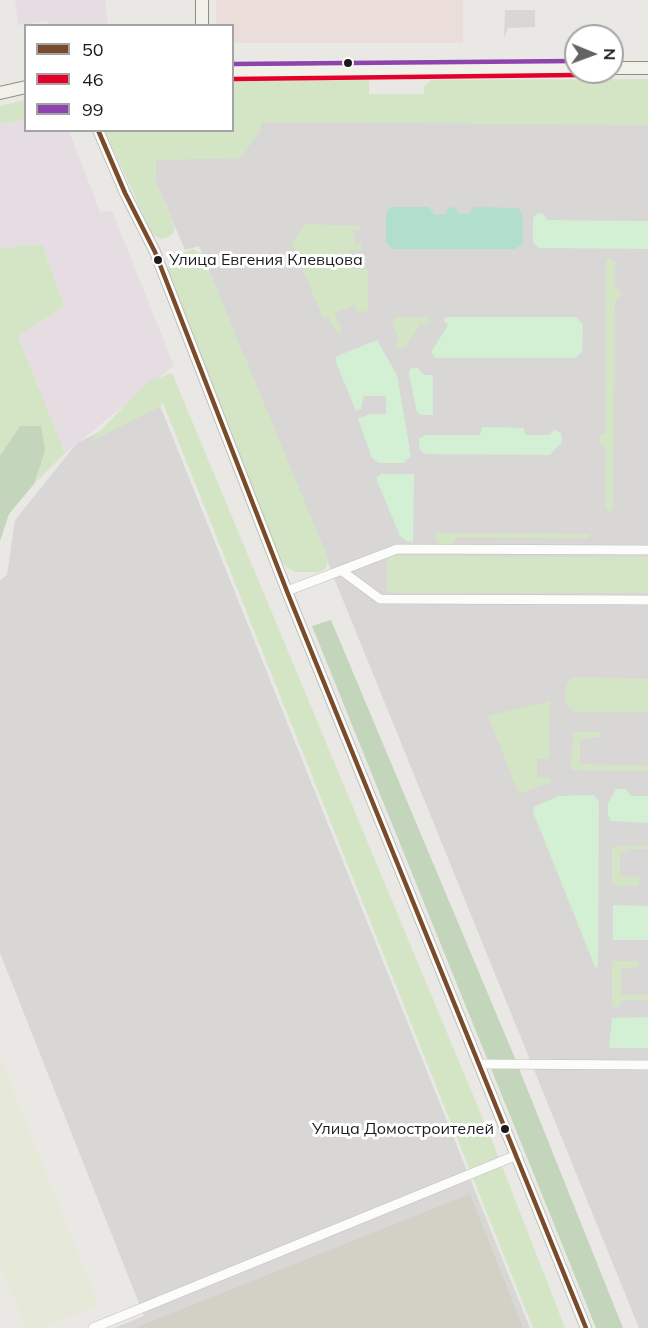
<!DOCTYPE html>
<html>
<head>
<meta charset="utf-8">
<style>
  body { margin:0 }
  #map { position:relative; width:648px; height:1328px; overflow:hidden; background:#e9e8e4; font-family:Mulish,sans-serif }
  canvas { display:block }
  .legend { position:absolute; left:24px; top:24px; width:210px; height:108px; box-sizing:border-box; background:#fff; border:2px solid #a4a4a4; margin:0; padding:8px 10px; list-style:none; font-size:18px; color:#1b1b1b }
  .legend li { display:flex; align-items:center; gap:12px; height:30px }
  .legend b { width:30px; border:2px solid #a4a4a4 }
  .north { position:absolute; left:564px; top:24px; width:60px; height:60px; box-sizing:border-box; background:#fff; border:2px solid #a4a4a4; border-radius:50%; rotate:91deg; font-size:16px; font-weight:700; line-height:24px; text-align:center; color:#1b1b1b }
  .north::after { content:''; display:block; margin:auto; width:21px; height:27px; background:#636361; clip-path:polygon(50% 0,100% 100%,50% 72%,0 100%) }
</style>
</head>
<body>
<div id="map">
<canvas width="648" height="1328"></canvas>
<ul class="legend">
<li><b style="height:8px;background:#7a4b2a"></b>50</li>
<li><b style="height:8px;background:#e4002b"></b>46</li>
<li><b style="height:8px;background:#8e44ad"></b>99</li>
</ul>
<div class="north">N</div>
</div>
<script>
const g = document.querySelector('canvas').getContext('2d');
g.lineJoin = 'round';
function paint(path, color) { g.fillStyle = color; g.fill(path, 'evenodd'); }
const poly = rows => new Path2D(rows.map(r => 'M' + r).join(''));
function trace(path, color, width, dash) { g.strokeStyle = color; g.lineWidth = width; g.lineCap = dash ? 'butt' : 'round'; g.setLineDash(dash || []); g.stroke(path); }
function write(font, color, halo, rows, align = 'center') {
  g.font = font + ' Mulish,sans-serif'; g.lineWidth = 6; g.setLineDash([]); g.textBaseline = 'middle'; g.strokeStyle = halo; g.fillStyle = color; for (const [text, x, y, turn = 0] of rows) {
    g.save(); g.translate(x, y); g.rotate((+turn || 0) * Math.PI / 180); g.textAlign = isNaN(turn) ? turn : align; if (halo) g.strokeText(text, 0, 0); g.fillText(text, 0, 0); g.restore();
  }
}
const residential = poly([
  [505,10,535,10,535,27,508,28,504,37],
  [233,122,648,123,648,1328,639,1328,199,246,185,250,156,182,156,160,163,160,232,130],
  [159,403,530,1328,114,1328,144,1316,0,953,0,580,7,575,15,520,77,443]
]);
const commercial = poly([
  [216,0,463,0,463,43,233,43,232,26,216,25]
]);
const industrial = poly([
  [15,0,105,0,108,25,49,25,48,21,18,25],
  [25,119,26,130,69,131,100,212,112,211,174,366,65,453,18,335,64,306,42,244,0,248,0,124]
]);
const construction = poly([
  [470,1194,523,1328,135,1328]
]);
const farmland = poly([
  [0,1056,98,1305,44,1328,26,1328,0,1265]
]);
const grass = poly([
  [648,79,648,125,261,122,261,129,241,158,156,160,156,182,174,225,174,232,167,238,161,239,152,234,105,131,232,130,233,81,369,80,369,94,424,94,424,87,431,80],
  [25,100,25,119,0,124,0,106],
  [305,224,361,226,361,230,354,230,354,243,361,243,361,250,350,250,350,268,368,270,368,310,358,313,355,305,335,313,341,328,341,335,335,330,328,316,323,318,292,244],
  [42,244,64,306,18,336,65,453,34,484,45,451,0,456,0,248],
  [193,249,202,254,328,558,326,568,320,572,295,572,286,567,279,556,167,276,168,267,174,256],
  [610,258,615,262,614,288,620,290,621,295,615,302,613,507,610,512,605,508,606,448,599,443,600,435,606,433,606,262],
  [397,317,427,317,431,322,425,326,420,324,406,347,397,348,395,344,399,340,392,321],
  [172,373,493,1143,565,1328,533,1328,163,403,159,407,88,443,148,382],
  [437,533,590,534,588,538,457,537,451,545,440,545,435,539],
  [394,556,648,557,648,593,394,593,387,590,387,559],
  [572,677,648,679,648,712,573,712,566,703,566,684],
  [550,701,549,759,537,759,537,777,550,778,551,782,519,794,488,716],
  [573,732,600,732,600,737,580,739,580,764,648,766,648,771,571,770],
  [616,846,648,846,648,849,627,849,626,852,620,852,620,876,639,877,639,886,616,886,612,882,612,848],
  [612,961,638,961,638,967,621,969,621,995,648,995,648,1000,622,1000,619,1007,612,1007]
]);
const forest = poly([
  [20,426,41,426,45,451,34,484,9,514,0,541,0,456],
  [331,620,514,1056,623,1328,596,1328,312,626]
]);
const park = poly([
  [538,213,544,214,547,220,648,221,648,249,539,248,533,242,533,218],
  [446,317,576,317,583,324,582,352,575,358,435,358,431,352,448,325,443,320],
  [377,340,397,375,411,456,404,463,379,463,372,458,358,419,369,414,386,414,386,396,364,396,361,409,356,411,335,360,337,356],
  [417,367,424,375,433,375,433,415,421,415,417,412,409,374,410,369],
  [482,427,524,428,525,435,550,435,554,429,561,433,562,442,550,455,427,454,421,452,419,447,419,439,425,435,480,435],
  [382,474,414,474,413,542,406,541,400,536,377,481,377,477],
  [616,789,626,789,631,796,648,796,648,823,611,821,608,815,608,804],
  [594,795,599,802,598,968,595,967,533,812,534,807,559,796],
  [613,905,648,906,648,940,613,940],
  [648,1017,648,1048,609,1048,612,1018]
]);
const pitch = poly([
  [390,207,428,207,435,215,446,214,449,207,456,208,459,214,469,214,474,207,518,208,523,215,523,243,515,249,393,249,386,242,386,213]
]);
const minor = poly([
  [342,571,380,599,648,600],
  [287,591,397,549,648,550],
  [481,1064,648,1065],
  [93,1328,517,1155]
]);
const tertiary = poly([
  [98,130,125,193,155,252,288,594,586,1328]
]);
const secondary = poly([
  [202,26,202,0],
  [612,68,648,68],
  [232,72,576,68],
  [0,93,26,87]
]);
const bus1 = poly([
  [98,130,125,193,155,252,288,594,586,1328]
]);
const bus2 = poly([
  [232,79,576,75]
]);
const bus3 = poly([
  [232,64,576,61]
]);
const markers = [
  [348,63,5,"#1b1b1b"],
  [158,260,5,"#1b1b1b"],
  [505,1129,5,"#1b1b1b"]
];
const busNames = [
  ["Улица Евгения Клевцова",169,260],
  ["Улица Домостроителей",494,1129,"right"]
];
paint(residential, '#d8d7d5');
paint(commercial, '#ebddda');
paint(industrial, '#e6dde2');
paint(construction, '#d1d1c6');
paint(farmland, '#e7e9d8');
paint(grass, '#d4e5c5');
paint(forest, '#c3d6bb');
paint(park, '#d3efd4');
paint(pitch, '#b2decd');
trace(minor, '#c0c0be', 10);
trace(tertiary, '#c0c0be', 12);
trace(secondary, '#8e917e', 14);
trace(minor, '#fcfcfb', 9);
trace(tertiary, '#fcfcfb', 10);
trace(secondary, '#f1f1e9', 12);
trace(bus1, '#7a4b2a', 4.5);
trace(bus2, '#e4002b', 4.5);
trace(bus3, '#8e44ad', 4.5);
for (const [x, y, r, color] of markers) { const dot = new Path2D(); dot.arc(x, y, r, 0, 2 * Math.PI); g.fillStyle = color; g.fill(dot); trace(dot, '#fff', 2); }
write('16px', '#1b1b1b', '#fff', busNames, 'left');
</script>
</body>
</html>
